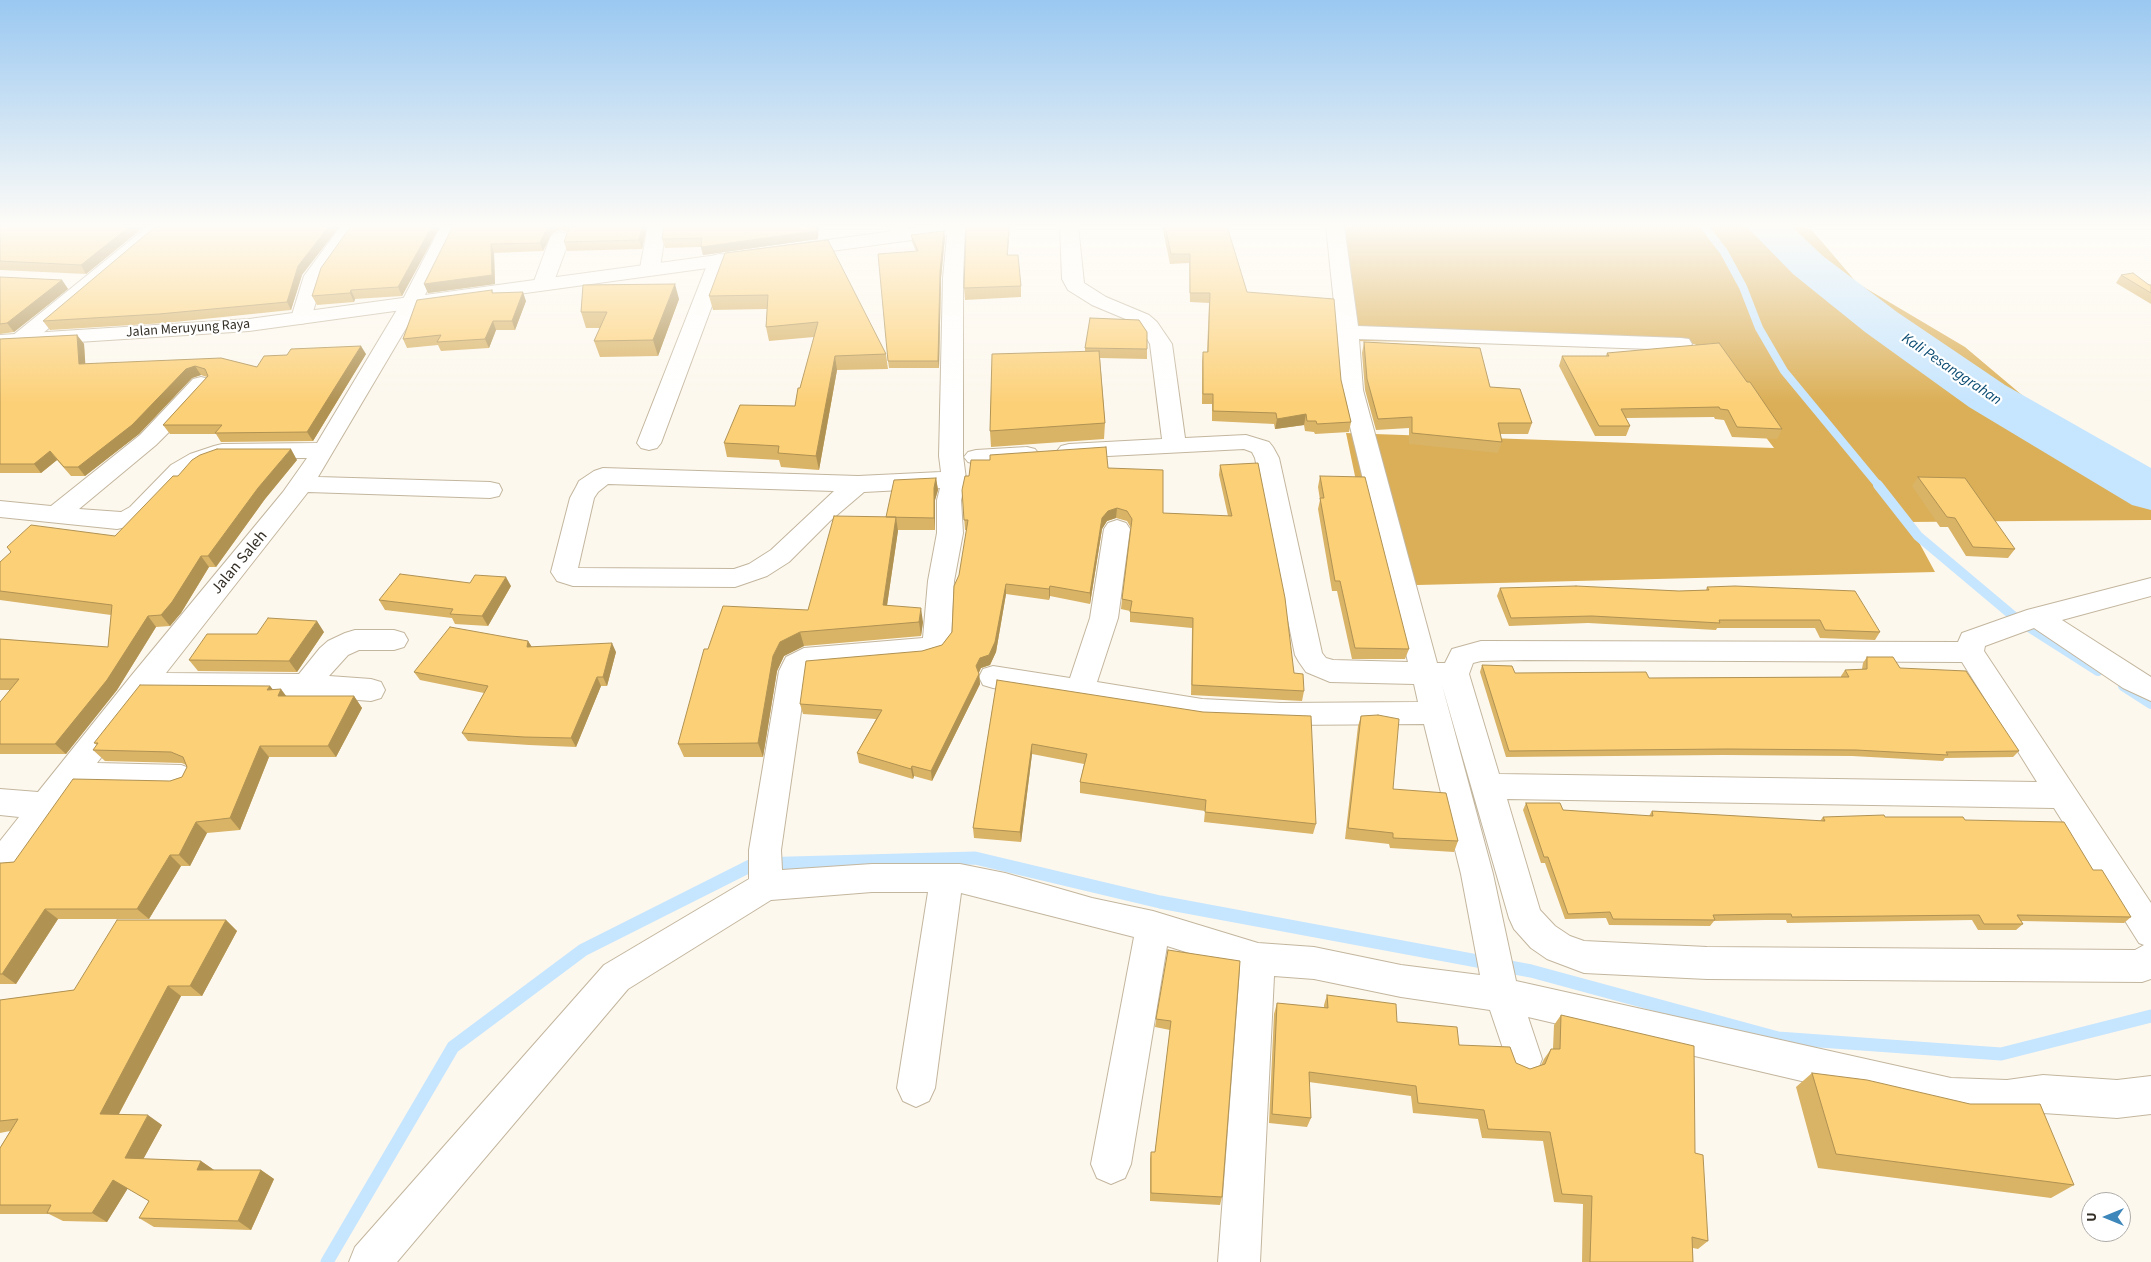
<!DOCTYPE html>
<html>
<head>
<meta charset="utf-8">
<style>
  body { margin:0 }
  #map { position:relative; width:2151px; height:1262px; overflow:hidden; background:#fdf8ee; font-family:"Source Sans 3",sans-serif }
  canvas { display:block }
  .north { position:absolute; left:2081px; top:1192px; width:50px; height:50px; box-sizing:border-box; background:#fff; border:1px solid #aeaca8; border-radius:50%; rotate:270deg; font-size:14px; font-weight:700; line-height:20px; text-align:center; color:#342f26 }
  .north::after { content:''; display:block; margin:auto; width:18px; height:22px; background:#3d87bb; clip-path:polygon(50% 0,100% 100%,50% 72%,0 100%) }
</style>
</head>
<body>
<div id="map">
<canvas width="2151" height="1262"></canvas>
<div class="north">U</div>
</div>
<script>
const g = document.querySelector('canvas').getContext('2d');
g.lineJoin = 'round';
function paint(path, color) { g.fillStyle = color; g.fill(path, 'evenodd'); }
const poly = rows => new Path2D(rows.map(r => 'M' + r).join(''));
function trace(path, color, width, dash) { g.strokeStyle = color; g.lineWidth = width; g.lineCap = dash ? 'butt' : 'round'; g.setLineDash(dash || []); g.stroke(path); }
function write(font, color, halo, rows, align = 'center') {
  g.font = font + ' "Source Sans 3",sans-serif'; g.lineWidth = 4.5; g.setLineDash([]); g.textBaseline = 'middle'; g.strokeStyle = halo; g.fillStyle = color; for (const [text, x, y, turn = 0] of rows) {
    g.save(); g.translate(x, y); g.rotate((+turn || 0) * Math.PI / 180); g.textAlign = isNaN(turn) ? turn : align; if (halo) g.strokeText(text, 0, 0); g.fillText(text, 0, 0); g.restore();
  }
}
const forest = poly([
  [1326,226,1801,226,1811,229,1857,283,1965,347,2067,433,2151,480,2151,520,1908,522,1935,572,1378,586,1346,433,1774,448,1695,344,1342,341]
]);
const streamFar2 = poly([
  [1704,226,1724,252,1743,287,1759,328,1784,371,1879,486]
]);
const streamFar1 = poly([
  [1878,485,1918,536,2018,620,2098,671],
  [2123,686,2151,704]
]);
const stream = poly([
  [327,1262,453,1047,583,950,754,864,975,858,1160,902,1531,971,1778,1038,2001,1054,2151,1016]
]);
const river = poly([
  [1746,226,1791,226,1823,256,1897,312,2005,385,2151,468,2151,510,2132,505,1969,407,1865,332,1793,274,1746,226]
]);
const minor = poly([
  [148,226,168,226,28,346,20,347,12,346,9,341,12,336,148,226],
  [341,226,359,226,324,276,311,318,308,322,301,324,294,322,291,318,304,276,341,226],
  [441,226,459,226,421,303,318,477,490,482,499,484,502,490,499,496,490,498,308,492,166,673,299,674,320,648,328,641,345,633,355,630,394,630,404,633,408,640,404,647,394,650,359,650,348,655,329,676,371,679,381,682,385,690,381,698,371,701,306,696,149,695,97,763,181,765,192,769,196,778,192,787,181,791,78,788,12,875,0,879,0,841,19,817,0,815,0,789,38,792,131,676,283,492,307,458,224,458,206,464,187,475,148,519,136,525,117,529,0,517,0,501,51,506,140,435,193,379,201,377,209,379,212,384,188,413,156,445,79,509,121,512,130,507,171,465,190,454,214,446,222,444,317,443,401,303,441,226],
  [648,226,666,226,660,268,657,272,650,274,643,272,640,268,648,226],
  [890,226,908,226,908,236,906,240,892,240,890,236,890,226],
  [948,226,964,226,965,228,963,278,963,456,966,479,961,500,963,533,954,581,951,642,942,654,923,659,811,668,807,670,781,850,782,870,872,864,960,864,1005,873,1092,898,1153,911,1258,943,1314,947,1401,965,1480,975,1461,874,1424,724,1281,725,1202,721,993,688,983,685,979,677,983,669,993,666,1070,678,1090,618,1104,529,1108,523,1117,520,1126,523,1130,529,1118,618,1097,682,1202,699,1281,703,1418,702,1414,684,1330,682,1306,672,1299,662,1295,655,1255,458,1252,452,1244,449,1069,458,1061,456,1057,451,1061,446,1069,444,1162,439,1150,344,1142,330,1135,323,1092,305,1068,290,1062,279,1060,226,1078,226,1084,283,1106,297,1149,315,1157,322,1172,344,1185,438,1246,435,1269,442,1273,447,1279,458,1322,653,1326,658,1333,660,1408,662,1341,390,1337,332,1326,226,1344,226,1358,326,1681,338,1689,339,1692,344,1689,349,1681,350,1359,339,1363,390,1437,663,1445,663,1452,649,1481,641,1958,642,1962,633,2027,610,2151,578,2151,596,2062,620,2151,677,2151,701,2123,688,2034,628,1985,646,1984,651,2151,903,2151,979,2142,982,1707,979,1584,973,1547,959,1531,948,1514,929,1509,918,1442,685,1493,874,1516,981,1951,1078,2007,1080,2043,1075,2117,1080,2151,1076,2151,1114,2117,1118,2043,1113,2007,1118,1951,1116,1528,1017,1542,1059,1537,1072,1524,1077,1511,1072,1490,1010,1401,997,1314,979,1274,976,1260,1262,1218,1262,1240,969,1167,946,1131,1164,1125,1178,1111,1184,1097,1178,1091,1164,1134,937,961,893,935,1088,929,1101,916,1107,903,1101,897,1088,928,892,872,892,771,900,628,989,397,1262,349,1262,355,1247,604,965,749,879,749,850,779,671,786,657,804,648,923,638,928,581,937,533,937,500,940,488,864,492,830,521,789,562,767,576,735,587,573,586,557,581,551,572,570,498,576,487,579,481,594,471,603,468,858,476,941,472,939,456,943,278,948,226],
  [608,484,834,491,771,550,749,564,734,569,578,568,594,498,598,492,608,484],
  [1524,660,1962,662,2037,782,1499,774,1469,674,1473,663,1481,661,1524,660],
  [1507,799,2054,808,2139,943,2144,945,2135,950,1707,947,1584,941,1570,936,1555,926,1540,910,1507,799],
  [560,232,567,234,570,238,553,284,550,288,543,290,536,288,533,284,550,238,553,234,560,232],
  [719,254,726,256,729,260,661,443,657,448,649,450,641,448,637,443,709,260,712,256,719,254],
  [1027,447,1035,449,1039,454,1035,459,976,464,968,462,964,457,968,452,976,450,1027,447]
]);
const secondary = poly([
  [930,226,979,226,977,230,970,232,249,331,0,347,0,335,249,319,930,226]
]);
const wall = poly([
  [0,226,145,226,86,274,0,270],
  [351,226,440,226,402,296,355,299,354,302,317,305,312,296],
  [453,226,647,226,642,249,567,251,564,242,567,232,559,230,552,233,543,251,494,253,495,284,428,293,424,284],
  [664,226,818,239,703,255,701,247,665,248,662,239],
  [1162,226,1227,226,1247,292,1341,380,1351,422,1349,432,1315,434,1314,432,1305,431,1304,425,1275,429,1274,424,1212,421,1212,404,1202,404,1202,362,1203,352,1207,352,1209,303,1190,302,1189,263,1170,264],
  [911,235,945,237,941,278,939,368,889,368,888,361,916,251,912,242],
  [725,253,886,354,888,369,837,370,819,470,781,467,779,460,727,457,724,443,795,406,814,337,769,341,766,327,767,309,713,310,709,296],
  [1008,255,1021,286,1021,297,965,300,964,288],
  [302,275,291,310,165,323,50,330,43,321],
  [2121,275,2151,285,2151,304,2116,283],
  [0,277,62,280,68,289,14,332,0,334],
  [492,290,493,293,526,301,515,330,496,330,489,348,441,351,438,345,407,348,403,339],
  [679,299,658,356,600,357,594,341,600,328,586,328,581,312],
  [77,335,84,344,85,364,257,367,366,354,313,441,221,442,216,434,170,434,163,425,207,377,201,375,192,378,139,434,85,476,71,476,57,460,41,473,0,473,0,339],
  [1364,342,1490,387,1532,423,1528,434,1500,434,1502,442,1498,453,1409,444,1409,428,1376,430,1365,390,1362,353],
  [1085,348,1147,349,1147,359,1100,358,1105,423,1104,439,991,447,990,431,1085,352],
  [1607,353,1782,429,1777,439,1732,437,1724,420,1715,419,1714,417,1626,418,1630,426,1626,436,1595,436,1559,366,1562,356,1606,356],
  [297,460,265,499,216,567,209,567,181,613,170,626,156,627,117,690,66,754,0,754,0,702,10,690,0,690,0,639,108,647,111,615,0,600,0,562,115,536,178,476],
  [1220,465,1294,673,1304,691,1302,701,1191,695,1192,628,1130,622,1130,611,1121,609,1122,599,1131,528,1127,521,1116,518,1107,521,1102,529,1090,604,1050,596,1049,600,1006,594,996,652,990,665,981,668,979,673,980,684,932,781,914,776,913,779,859,763,857,753,876,719,803,714,800,704,922,651,942,645,952,632,967,530,965,530,962,490,1108,468,1163,513,1228,516,1219,475],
  [1320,476,1409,649,1405,659,1352,659,1337,591,1332,591,1318,509,1320,500,1318,487],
  [1918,477,2015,549,2008,558,1966,556,1948,527,1940,527,1912,486],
  [936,478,938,490,935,500,935,530,898,530,887,605,923,622,921,636,804,646,784,656,777,671,763,757,684,757,678,744,808,610,886,517],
  [470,583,511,586,488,626,455,624,452,618,385,610,379,600],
  [1707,587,1880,632,1875,640,1820,638,1815,628,1717,628,1716,630,1588,623,1509,626,1497,596,1500,588,1679,591,1706,590],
  [324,632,297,672,198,671,189,660,257,634],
  [528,641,532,647,616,652,607,686,601,686,576,747,529,745,468,741,462,733,484,693,420,680,414,672],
  [1867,657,1900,668,2019,751,2013,757,1945,758,1943,761,1852,756,1723,755,1506,757,1480,672,1482,665,1515,673,1649,678,1841,677,1841,676,1845,670,1862,669,1863,663],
  [997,680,1316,824,1313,834,1204,822,1205,811,1080,793,1080,782,1084,764,1032,754,1021,842,974,838,973,828],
  [270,686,273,690,286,696,354,696,362,708,336,757,269,757,240,830,207,833,190,866,181,866,149,919,58,919,16,984,0,984,0,863,14,862,170,781,182,777,187,767,186,765,182,763,105,761,93,750,97,745,94,743],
  [1361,716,1393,789,1458,841,1454,852,1390,848,1389,844,1345,839,1358,726],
  [1526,803,1563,810,1649,816,1652,811,1820,821,1823,817,1885,817,1965,820,2093,870,2131,917,2124,923,2021,921,2023,924,2016,930,1978,930,1972,920,1787,923,1786,920,1766,920,1714,921,1710,926,1609,925,1606,918,1565,919,1545,863,1541,863,1523,810],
  [226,920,237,931,202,996,181,996,119,1114,162,1125,143,1159,201,1161,214,1170,261,1170,274,1179,251,1230,154,1227,139,1218,149,1201,128,1188,107,1222,63,1221,49,1214,0,1214,0,1148,10,1131,0,1133,0,1000,74,990],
  [1168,950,1222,1197,1220,1205,1150,1201,1150,1159,1151,1152,1155,1152,1170,1030,1155,1027],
  [1327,995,1397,1022,1459,1045,1516,1063,1530,1069,1541,1065,1544,1059,1551,1049,1553,1049,1554,1025,1561,1015,1695,1153,1708,1241,1698,1249,1693,1248,1693,1262,1582,1262,1583,1204,1554,1202,1543,1141,1482,1138,1478,1119,1413,1113,1411,1096,1309,1082,1311,1118,1307,1127,1269,1123,1274,1014,1277,1003,1324,1008,1324,1005],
  [1812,1073,2074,1185,2051,1198,1818,1168,1796,1087]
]);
const shadedWall = poly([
  [130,226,145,226,86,274,81,265],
  [329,226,340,226,302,275,291,310,287,302,298,266],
  [432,226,440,226,402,296,398,287],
  [548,226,558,226,559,230,552,233,543,251,540,243],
  [642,226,647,226,642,249,639,240],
  [817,226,819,226,818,239,703,255,701,247],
  [1009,226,1010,226,1007,266,1007,255],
  [944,231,945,237,941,278,939,368,938,361,940,271],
  [491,244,494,253,495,284,428,293,424,284],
  [62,280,68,289,14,332,7,323],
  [675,284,679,299,658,356,653,340],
  [351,290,355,299,354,302,350,293],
  [523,292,526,301,515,330,512,321],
  [493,321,496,330,489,348,485,339],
  [77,335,84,344,86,373,79,364],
  [361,346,366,354,313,441,307,432],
  [835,356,837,370,819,470,816,456],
  [195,366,201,375,192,378,139,434,85,476,78,467,186,369],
  [1306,414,1304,425,1275,429,1277,419],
  [291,449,297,460,265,499,216,567,208,556,258,488],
  [50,451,57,460,41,473,34,464],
  [936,478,938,490,935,500,935,530,934,518,934,488],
  [1117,508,1116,518,1107,521,1102,529,1090,604,1090,593,1102,518,1108,511],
  [896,517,898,531,885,619,883,605],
  [201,556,209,567,181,613,170,626,161,615],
  [506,577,511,586,488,626,482,616],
  [1006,584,1006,594,996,652,990,665,981,668,977,676,976,666],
  [1050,586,1050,596,1049,600,1049,589],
  [921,608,923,622,921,636,919,622],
  [148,616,156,627,117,690,66,754,55,744],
  [317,621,324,632,297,672,289,661],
  [800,632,804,646,784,656,777,671,763,757,758,743,773,656,780,642],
  [528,641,533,649,527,647],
  [612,643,616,652,607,686,603,677],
  [979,674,980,684,932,781,931,771],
  [597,677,601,686,576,747,571,738],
  [270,686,278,696,281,689,290,701,287,708,267,690],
  [354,696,362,708,336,757,328,746],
  [1032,744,1032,754,1021,842,1020,832],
  [260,746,269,757,240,830,230,818],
  [912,766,914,776,913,779,911,769],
  [196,822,207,833,190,866,179,855],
  [170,855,181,866,149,919,137,909],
  [45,909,58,919,16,984,2,974],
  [226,920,237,931,202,996,190,986],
  [168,986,181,996,114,1123,100,1114],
  [148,1115,162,1125,139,1167,125,1158],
  [201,1161,214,1170,197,1170],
  [261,1170,274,1179,251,1230,238,1221],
  [113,1180,128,1188,107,1222,92,1213]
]);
const building = poly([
  [0,226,130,226,81,265,0,261,0,226],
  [156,226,329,226,298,266,287,302,159,314,43,321,156,226],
  [351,226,432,226,398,287,351,290,350,293,312,296,321,268,351,226],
  [453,226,548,226,540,243,491,244,492,275,424,284,453,226],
  [567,226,642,226,639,240,564,242,569,228,567,226],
  [664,226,817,226,816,231,701,247,702,238,662,239,664,226],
  [966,226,1009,226,1007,255,1018,255,1021,286,964,288,966,226],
  [1165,226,1227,226,1247,292,1334,299,1341,380,1351,422,1317,424,1316,421,1307,421,1306,414,1277,419,1276,413,1213,411,1213,394,1203,394,1203,352,1208,352,1210,293,1190,293,1190,254,1171,254,1165,226],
  [944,231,940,271,938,361,888,361,878,254,918,251,911,235,944,231],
  [828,240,886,354,835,356,816,456,778,453,779,446,724,443,740,405,795,406,798,388,800,388,818,322,766,327,768,295,709,296,725,253,828,240],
  [2133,273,2149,285,2151,285,2151,293,2121,275,2133,273],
  [0,277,62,280,7,323,0,324,0,277],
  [675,284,653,340,594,341,607,312,581,312,583,285,675,284],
  [492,290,492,293,523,292,512,321,493,321,485,339,437,342,441,335,403,339,417,300,492,290],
  [1090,318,1139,320,1147,332,1147,349,1085,348,1090,318],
  [77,335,79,364,221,358,257,367,264,356,287,355,291,349,361,346,307,432,215,433,222,425,163,425,208,376,205,369,195,366,186,369,132,425,78,467,64,467,50,451,34,464,0,464,0,339,77,335],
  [1364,342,1480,348,1490,387,1520,389,1532,423,1498,423,1502,442,1412,433,1412,417,1378,419,1367,379,1364,342],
  [1719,343,1747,382,1750,382,1782,429,1737,427,1728,410,1720,409,1719,407,1621,409,1630,426,1599,426,1562,356,1609,356,1607,353,1719,343],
  [1099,351,1105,423,990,431,992,354,1099,351],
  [1106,447,1108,468,1163,470,1163,513,1232,516,1220,465,1258,463,1285,598,1294,673,1303,674,1304,691,1192,685,1193,618,1130,612,1132,601,1122,599,1132,519,1127,511,1117,508,1108,511,1102,518,1090,593,1050,586,1049,589,1006,584,995,642,989,655,980,658,976,666,979,674,931,771,912,766,911,769,857,753,882,710,800,704,806,661,922,651,942,645,952,632,954,586,959,575,968,520,964,520,962,490,965,476,969,476,971,460,990,460,990,455,1106,447],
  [217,449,291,449,258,488,208,556,201,556,172,602,161,615,148,616,107,680,55,744,0,744,0,702,19,679,0,679,0,639,108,647,112,605,0,591,0,562,11,552,7,547,31,525,115,536,173,476,178,476,192,460,200,455,217,449],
  [1320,476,1365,477,1409,649,1355,648,1340,581,1335,581,1320,498,1324,498,1320,476],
  [1918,477,1965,478,2015,549,1973,547,1955,518,1947,517,1918,477],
  [936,478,934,488,934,518,886,517,894,480,936,478],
  [834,516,896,517,883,605,921,608,919,622,800,632,780,642,773,656,758,743,678,744,704,649,708,649,723,606,808,610,834,516],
  [400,574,470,583,475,575,506,577,482,616,450,614,453,609,379,600,400,574],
  [1576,586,1679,591,1709,590,1707,587,1735,586,1855,591,1880,632,1825,630,1820,620,1719,620,1720,623,1592,616,1511,618,1500,588,1576,586],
  [268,618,317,621,289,661,189,660,207,634,257,634,268,618],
  [450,627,528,641,527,647,612,643,603,677,597,677,571,738,524,737,462,733,488,686,414,672,450,627],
  [1867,657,1893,657,1900,668,1966,671,2019,751,1946,752,1948,755,1856,750,1727,749,1509,751,1482,665,1512,666,1515,673,1646,672,1649,678,1849,677,1845,670,1867,669,1867,657],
  [997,680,1203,712,1311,716,1316,824,1205,812,1206,800,1080,782,1087,754,1032,744,1020,832,973,828,997,680],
  [140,685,270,686,267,690,281,689,278,696,354,696,328,746,260,746,230,818,196,822,179,855,170,855,137,909,45,909,2,974,0,974,0,863,2,863,14,862,73,779,170,781,182,777,187,767,183,757,171,752,93,750,98,743,94,743,140,685],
  [1378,715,1399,719,1393,789,1446,793,1458,841,1393,838,1393,833,1348,828,1361,716,1378,715],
  [1526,803,1560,803,1563,810,1653,816,1652,811,1825,821,1823,817,1884,815,1885,817,1963,817,1965,820,2064,822,2093,870,2102,870,2131,917,2017,915,2023,924,1984,924,1979,915,1792,917,1791,914,1770,914,1713,915,1715,920,1613,919,1610,912,1568,914,1548,857,1544,857,1526,803],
  [117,920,226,920,190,986,168,986,100,1114,148,1115,125,1158,201,1161,197,1170,261,1170,238,1221,139,1218,149,1201,113,1180,92,1213,47,1213,51,1205,0,1205,0,1148,18,1119,0,1121,0,1000,74,990,117,920],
  [1168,950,1240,961,1222,1197,1151,1193,1151,1152,1155,1152,1171,1021,1156,1019,1168,950],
  [1327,995,1396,1004,1397,1022,1457,1027,1459,1045,1510,1047,1516,1063,1530,1069,1545,1064,1551,1049,1560,1049,1561,1015,1694,1046,1695,1153,1703,1155,1708,1241,1692,1237,1693,1262,1590,1262,1592,1196,1562,1194,1550,1132,1488,1129,1484,1110,1418,1103,1416,1086,1309,1072,1311,1118,1272,1114,1277,1003,1328,1008,1327,995],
  [1812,1073,1867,1080,1970,1104,2040,1104,2074,1185,1836,1154,1812,1073]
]);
const farStreetnames = [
  ["Jalan Meruyung Raya",188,329,-4]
];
const farWaternames = [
  ["Kali Pesanggrahan",1951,370,34]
];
const streetNames = [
  ["Jalan Saleh",240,563,-50]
];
paint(forest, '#dbaf57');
trace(streamFar2, '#c6e5fe', 8);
trace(streamFar1, '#c6e5fe', 10);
trace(stream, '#c6e5fe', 13);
paint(river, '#c6e5fe');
trace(minor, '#c3b69e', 2);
trace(secondary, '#c3b69e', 2);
paint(minor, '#fff');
paint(secondary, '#fff');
paint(wall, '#d9b366');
paint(shadedWall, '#b09253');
paint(building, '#fcd077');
trace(building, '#b09253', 1);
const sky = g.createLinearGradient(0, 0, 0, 403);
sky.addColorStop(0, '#9ac8f1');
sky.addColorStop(0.56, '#fefcf7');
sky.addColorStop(1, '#fefcf700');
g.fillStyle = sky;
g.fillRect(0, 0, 2151, 403);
write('14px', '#342f26', '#fff', farStreetnames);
write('italic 15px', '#084a71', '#fff', farWaternames);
write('16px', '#342f26', '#fff', streetNames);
</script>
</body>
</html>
